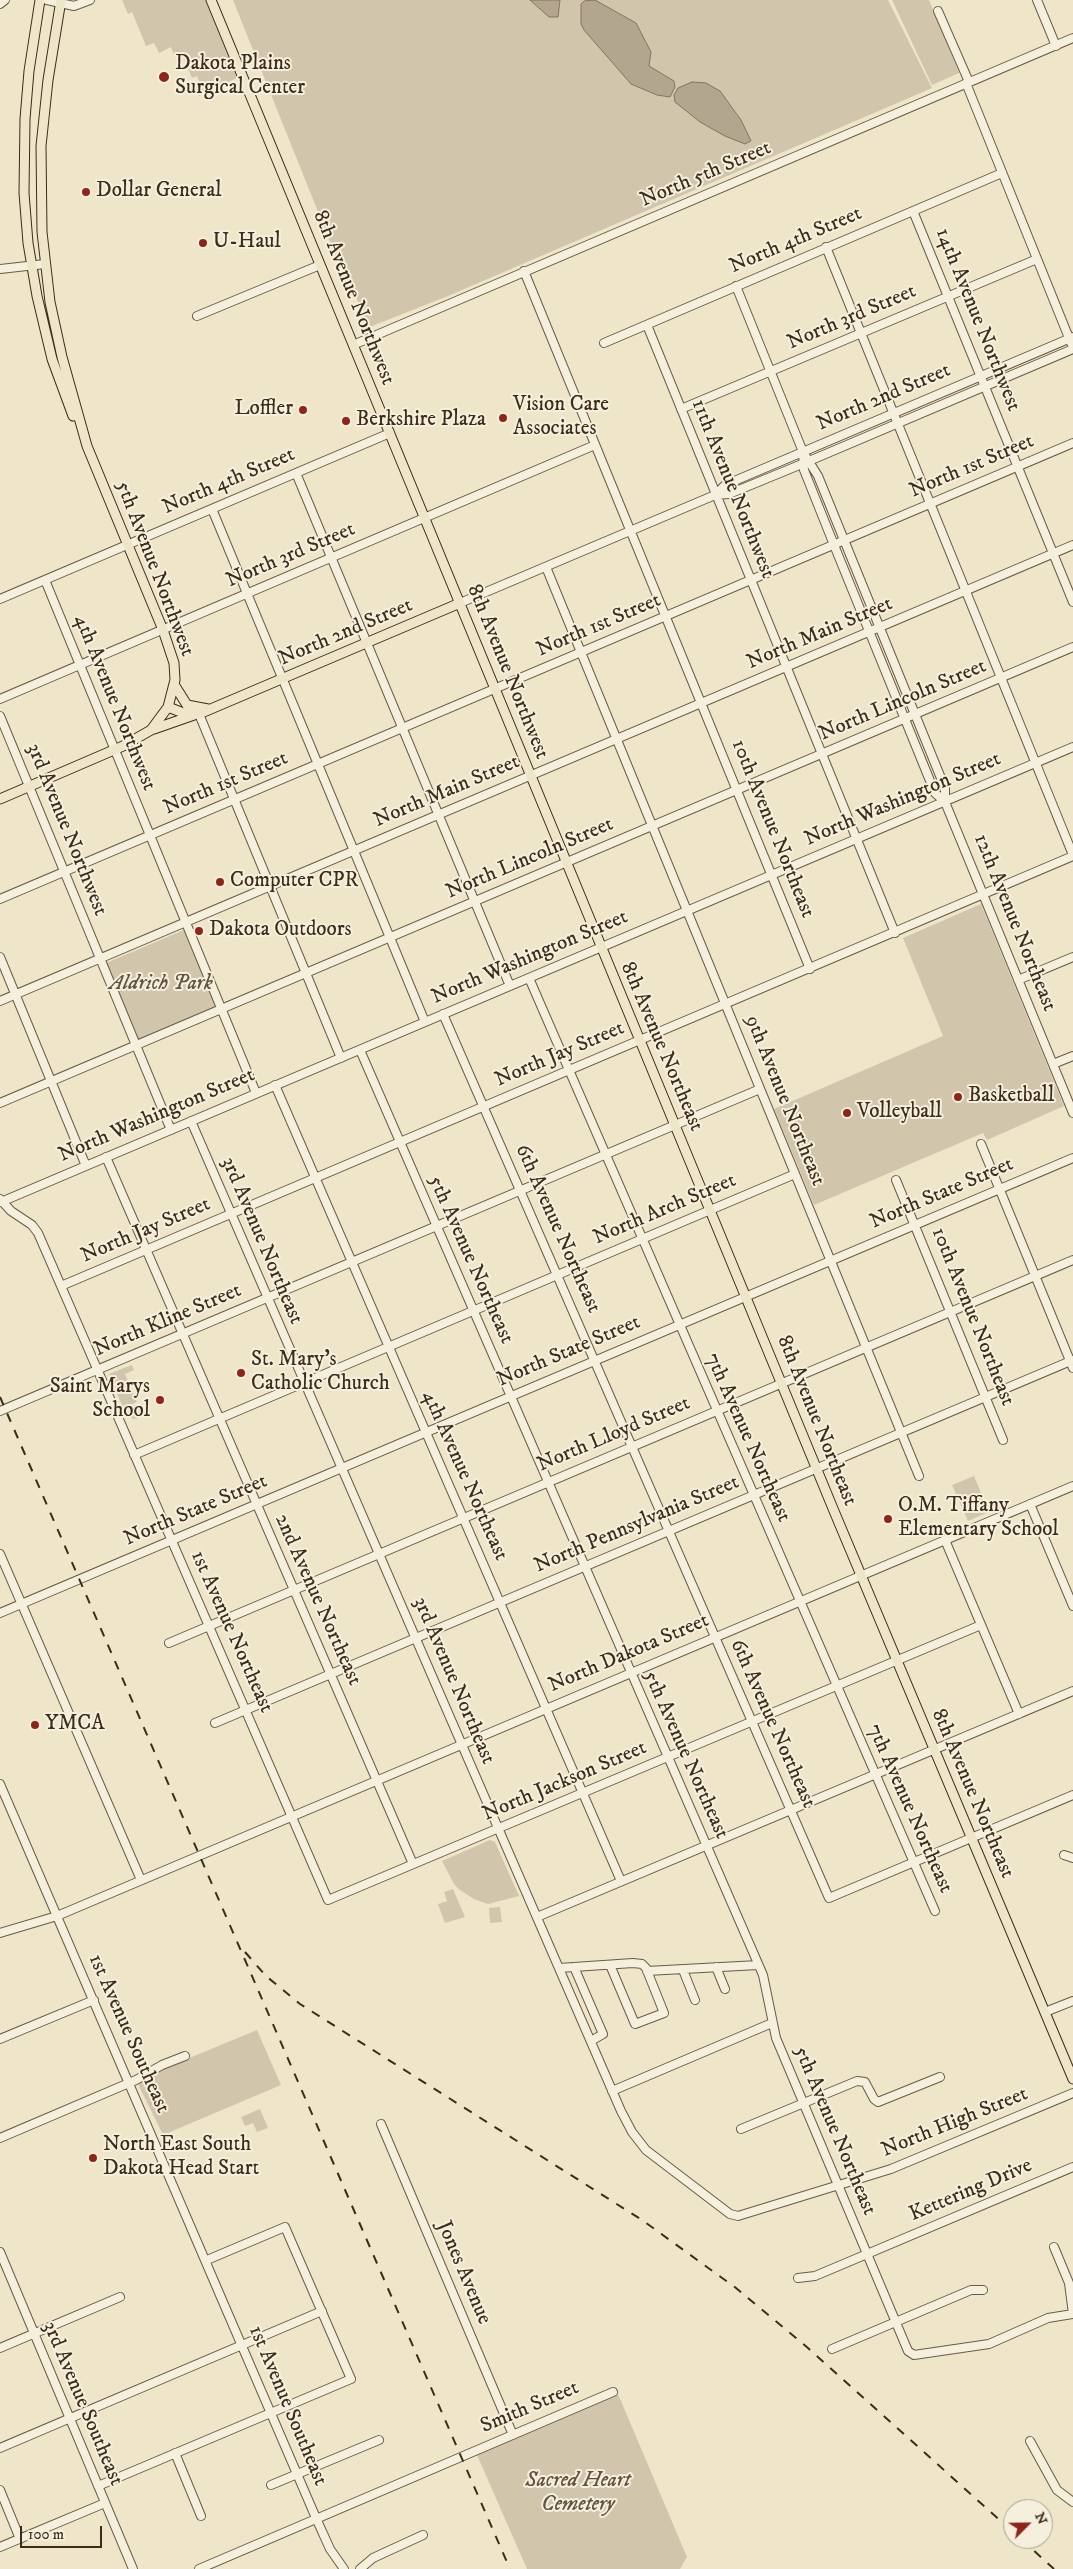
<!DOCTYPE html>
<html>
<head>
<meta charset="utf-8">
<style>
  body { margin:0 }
  #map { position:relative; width:1073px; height:2569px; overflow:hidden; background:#efe6ca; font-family:"IM FELL DW Pica",serif }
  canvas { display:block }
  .north { position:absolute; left:1003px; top:2499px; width:50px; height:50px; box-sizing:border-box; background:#f5efdd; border:1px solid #aca18f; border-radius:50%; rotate:67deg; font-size:14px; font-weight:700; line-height:20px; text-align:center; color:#3e2b1a }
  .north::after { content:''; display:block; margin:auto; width:18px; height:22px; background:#8f2418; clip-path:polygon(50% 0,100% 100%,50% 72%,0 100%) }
  .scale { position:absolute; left:20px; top:2526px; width:82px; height:22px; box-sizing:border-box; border:2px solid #3e2b1a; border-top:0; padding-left:6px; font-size:15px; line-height:18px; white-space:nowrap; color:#3e2b1a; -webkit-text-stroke:4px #f5efdd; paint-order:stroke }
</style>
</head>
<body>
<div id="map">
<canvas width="1073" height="2569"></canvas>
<div class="north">N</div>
<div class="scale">100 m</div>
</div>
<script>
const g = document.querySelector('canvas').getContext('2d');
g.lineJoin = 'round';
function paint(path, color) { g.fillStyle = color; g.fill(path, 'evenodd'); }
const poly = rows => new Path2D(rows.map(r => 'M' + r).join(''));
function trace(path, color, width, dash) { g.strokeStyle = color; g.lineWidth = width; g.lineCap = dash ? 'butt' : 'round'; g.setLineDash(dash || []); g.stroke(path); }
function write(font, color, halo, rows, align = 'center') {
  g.font = font + ' "IM FELL DW Pica",serif'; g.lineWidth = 4; g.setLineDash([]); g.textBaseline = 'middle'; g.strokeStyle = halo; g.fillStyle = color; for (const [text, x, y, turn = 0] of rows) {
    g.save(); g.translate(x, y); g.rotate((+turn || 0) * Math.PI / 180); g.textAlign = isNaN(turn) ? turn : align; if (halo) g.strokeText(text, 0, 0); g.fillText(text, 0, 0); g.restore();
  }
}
const green = poly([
  [122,0,207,0,239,77,199,96,197,92,202,89,197,76,192,78,181,52,174,55,171,47,159,53,154,43,146,46,132,12,128,14],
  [233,0,888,0,932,88,448,296,367,328,357,299,337,259],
  [892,0,929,0,959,73,932,85],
  [981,904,1064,1106,987,1140,983,1133,814,1205,774,1109,943,1036,903,938],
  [184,930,216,1007,139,1040,106,963],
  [132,1365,134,1370,125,1374,137,1402,123,1408,109,1374],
  '128 1412a7 7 0 1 1 14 0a7 7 0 1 1-14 0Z',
  [974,1476,989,1512,968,1521,952,1485],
  [490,1840,495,1842,519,1896,488,1904,474,1899,460,1890,454,1884,442,1861],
  [453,1889,465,1917,445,1923,438,1904,447,1901,444,1892],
  [500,1907,502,1922,490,1923,489,1908],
  [257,2030,281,2085,163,2135,136,2080],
  [260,2109,268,2128,257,2132,253,2123,245,2126,241,2117],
  [618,2394,687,2557,680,2569,527,2569,477,2455]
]);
const water = poly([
  [530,0,560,0,558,17,549,17,530,0],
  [595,0,636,23,651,52,649,66,674,81,675,87,670,97,657,95,631,84,584,30,581,24,581,4,584,1,595,0],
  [692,82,706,83,720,91,741,120,751,141,745,144,725,136,700,122,675,102,674,95,678,88,692,82]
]);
const minor = poly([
  [47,0,74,6,90,0],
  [1037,0,1056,46],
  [0,4,5,0],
  [938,11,969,82],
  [966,83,1071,343],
  [913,211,1073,602],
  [826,247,1073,855],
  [0,269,45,264],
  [524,271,810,969],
  [736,286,803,452,818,476,945,788,945,802],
  [197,316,320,265],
  [647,325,895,933],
  [604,343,1002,173],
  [353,345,1073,38],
  [681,409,1037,259],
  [803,452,804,470,834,545,935,793,945,802,1073,1113],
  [296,473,510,986],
  [715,495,725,485,1073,337],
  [212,509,425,1022],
  [546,567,919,1476],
  [45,580,256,1093],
  [0,599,390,433],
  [460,603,715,495,729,494,802,464,1073,349],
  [0,699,595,445],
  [199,714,341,1058],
  [0,716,171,1130],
  [0,899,1073,443],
  [0,957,86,1166],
  [529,978,935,1911],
  [1018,980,1073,957],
  [0,1001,1073,545],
  [443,1014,829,1898,1073,1795],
  [360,1050,763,1975,776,2038,908,2351,914,2355,989,2344,1048,2318,1073,2314],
  [1053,1064,1073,1056],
  [275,1085,621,1881],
  [0,1103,1073,647],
  [191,1121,621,2111,632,2132,646,2150,730,2214,738,2216,891,2169,1073,2093],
  [981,1144,1073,1368],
  [106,1157,413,1864],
  [896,1180,1003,1440],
  [0,1199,11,1211,32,1225,38,1233,328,1900,981,1625],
  [1,1202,1073,747],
  [61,1286,1073,856],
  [0,1411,760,1089],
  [134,1455,795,1174],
  [1030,1504,1073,1606],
  [945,1540,1019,1714],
  [0,1554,141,1880],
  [0,1613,1073,1158],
  [169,1643,1073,1260],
  [215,1723,1073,1360],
  [0,1784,316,2518,330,2549,344,2569],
  [1064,1855,1073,1858],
  [537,1917,1073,1691],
  [0,1933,57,1916,1073,1486],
  [574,1967,603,2034,591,2041],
  [716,1967,725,1989],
  [559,1968,633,1963,642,1964,646,1968,664,2013,635,2024,610,1965],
  [683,1970,695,2000],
  [647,1971,758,1965],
  [1045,2012,1073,2001],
  [0,2039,94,2000],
  [612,2091,772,2023],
  [381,2124,513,2435],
  [741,2129,857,2081,865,2082,874,2099,878,2102,940,2077],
  [0,2138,136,2080,162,2065,185,2056],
  [1054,2247,1069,2283,1073,2314],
  [0,2252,133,2569],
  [798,2278,815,2276,1073,2167],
  [0,2348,120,2297],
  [832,2349,971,2290,983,2290],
  [1030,2441,1057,2490,1073,2502],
  [0,2448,322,2311],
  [175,2453,201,2516],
  [271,2485,379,2440],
  [98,2486,351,2379,285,2227,207,2260],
  [0,2490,20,2539],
  [0,2547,105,2503],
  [199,2569,613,2392],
  [360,2569,373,2558,423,2535]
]);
const major = poly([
  [40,0,29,71,25,119,24,193,28,243,37,296,52,359,73,416],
  [211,0,834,1511,1073,2079],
  [175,686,187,705,208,709],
  [168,707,186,714,199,714,460,603],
  [154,729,194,715],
  [0,799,123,746,151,730,168,707,175,680,174,663,163,630,87,446,62,357,50,302,42,232,41,146,48,80,61,0]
]);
const rail = poly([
  [0,1397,510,2569],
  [245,1952,266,1976,300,2004,642,2220,736,2288,808,2348,1013,2532],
  [1021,2539,1054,2569]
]);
const markers = [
  [164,77,6,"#8f2418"],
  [86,192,5,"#8f2418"],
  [203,243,5,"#8f2418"],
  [303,410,5,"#8f2418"],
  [503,418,5,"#8f2418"],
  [346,421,5,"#8f2418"],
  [220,882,5,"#8f2418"],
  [199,931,5,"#8f2418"],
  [958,1097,5,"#8f2418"],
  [847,1113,5,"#8f2418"],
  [241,1373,5,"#8f2418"],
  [160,1400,5,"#8f2418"],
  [888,1519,5,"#8f2418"],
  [35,1725,5,"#8f2418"],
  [93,2158,5,"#8f2418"]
];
const poiNames = [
  ["Dakota Plains",175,65],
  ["Surgical Center",175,89],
  ["Dollar General",96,192],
  ["U-Haul",213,243],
  ["Vision Care",513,406],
  ["Associates",513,430],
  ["Loffler",293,410,"right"],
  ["Berkshire Plaza",356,421],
  ["Computer CPR",230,882],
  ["Dakota Outdoors",209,931],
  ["Basketball",968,1097],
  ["Volleyball",857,1113],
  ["St. Mary's",251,1361],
  ["Catholic Church",251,1385],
  ["Saint Marys",150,1388,"right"],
  ["School",150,1412,"right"],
  ["O.M. Tiffany",898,1507],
  ["Elementary School",898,1531],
  ["YMCA",45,1725],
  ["North East South",103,2146],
  ["Dakota Head Start",103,2170]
];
const streetNames = [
  ["North 5th Street",706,175,-23],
  ["North 4th Street",796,241,-23],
  ["8th Avenue Northwest",353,298,68],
  ["North 3rd Street",852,318,-23],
  ["14th Avenue Northwest",977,320,68],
  ["North 2nd Street",884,398,-23],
  ["North 1st Street",972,467,-23],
  ["North 4th Street",229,482,-23],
  ["11th Avenue Northwest",732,489,68],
  ["North 3rd Street",291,556,-23],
  ["5th Avenue Northwest",154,569,69],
  ["North 1st Street",599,626,-23],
  ["North 2nd Street",346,633,-23],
  ["North Main Street",820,634,-23],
  ["8th Avenue Northwest",507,672,68],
  ["North Lincoln Street",903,701,-23],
  ["4th Avenue Northwest",114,703,68],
  ["North 1st Street",226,784,-23],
  ["North Main Street",447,792,-23],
  ["North Washington Street",903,800,-23],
  ["10th Avenue Northeast",772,829,68],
  ["3rd Avenue Northwest",66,830,68],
  ["North Lincoln Street",530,859,-23],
  ["12th Avenue Northeast",1014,923,68],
  ["North Washington Street",530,958,-23],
  ["8th Avenue Northeast",661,1047,67],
  ["North Jay Street",560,1055,-23],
  ["9th Avenue Northeast",784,1101,68],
  ["North Washington Street",157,1116,-23],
  ["North State Street",942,1194,-23],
  ["North Arch Street",665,1210,-23],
  ["6th Avenue Northeast",557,1229,66],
  ["North Jay Street",146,1231,-23],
  ["3rd Avenue Northeast",261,1241,67],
  ["5th Avenue Northeast",470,1260,66],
  ["10th Avenue Northeast",972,1317,68],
  ["North Kline Street",168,1321,-23],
  ["North State Street",569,1352,-23],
  ["8th Avenue Northeast",816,1421,68],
  ["North Lloyd Street",614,1435,-23],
  ["7th Avenue Northeast",747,1438,66],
  ["4th Avenue Northeast",464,1476,66],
  ["North State Street",196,1511,-23],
  ["North Pennsylvania Street",637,1525,-23],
  ["2nd Avenue Northeast",317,1600,66],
  ["1st Avenue Northeast",231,1632,66],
  ["North Dakota Street",629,1654,-23],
  ["3rd Avenue Northeast",453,1681,67],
  ["6th Avenue Northeast",772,1724,66],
  ["5th Avenue Northeast",685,1755,66],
  ["North Jackson Street",565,1782,-23],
  ["8th Avenue Northeast",972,1794,67],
  ["7th Avenue Northeast",909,1809,66],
  ["1st Avenue Southeast",128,2034,66],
  ["North High Street",955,2123,-22],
  ["5th Avenue Northeast",834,2131,67],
  ["Kettering Drive",971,2191,-23],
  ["Jones Avenue",463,2273,67],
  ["3rd Avenue Southeast",82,2404,67],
  ["1st Avenue Southeast",287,2406,67],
  ["Smith Street",530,2408,-23]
];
const parkNames = [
  ["Aldrich Park",161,985],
  ["Sacred Heart",578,2482],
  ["Cemetery",578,2506]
];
paint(green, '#d1c6ac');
paint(water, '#b3a68e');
trace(water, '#847560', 1);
trace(minor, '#6a5a46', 10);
trace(major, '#3e2b1a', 11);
trace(minor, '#f5efdd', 8);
trace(major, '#efe6ca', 9);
trace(rail, '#3e2b1a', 2, [9, 9]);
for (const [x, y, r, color] of markers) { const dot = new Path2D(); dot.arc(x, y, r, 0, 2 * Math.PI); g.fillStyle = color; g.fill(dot); trace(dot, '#f5efdd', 2); }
write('21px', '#3e2b1a', '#f5efdd', poiNames, 'left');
write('21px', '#3e2b1a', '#f5efdd', streetNames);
write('italic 21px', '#63523e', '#f5efdd', parkNames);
</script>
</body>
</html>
